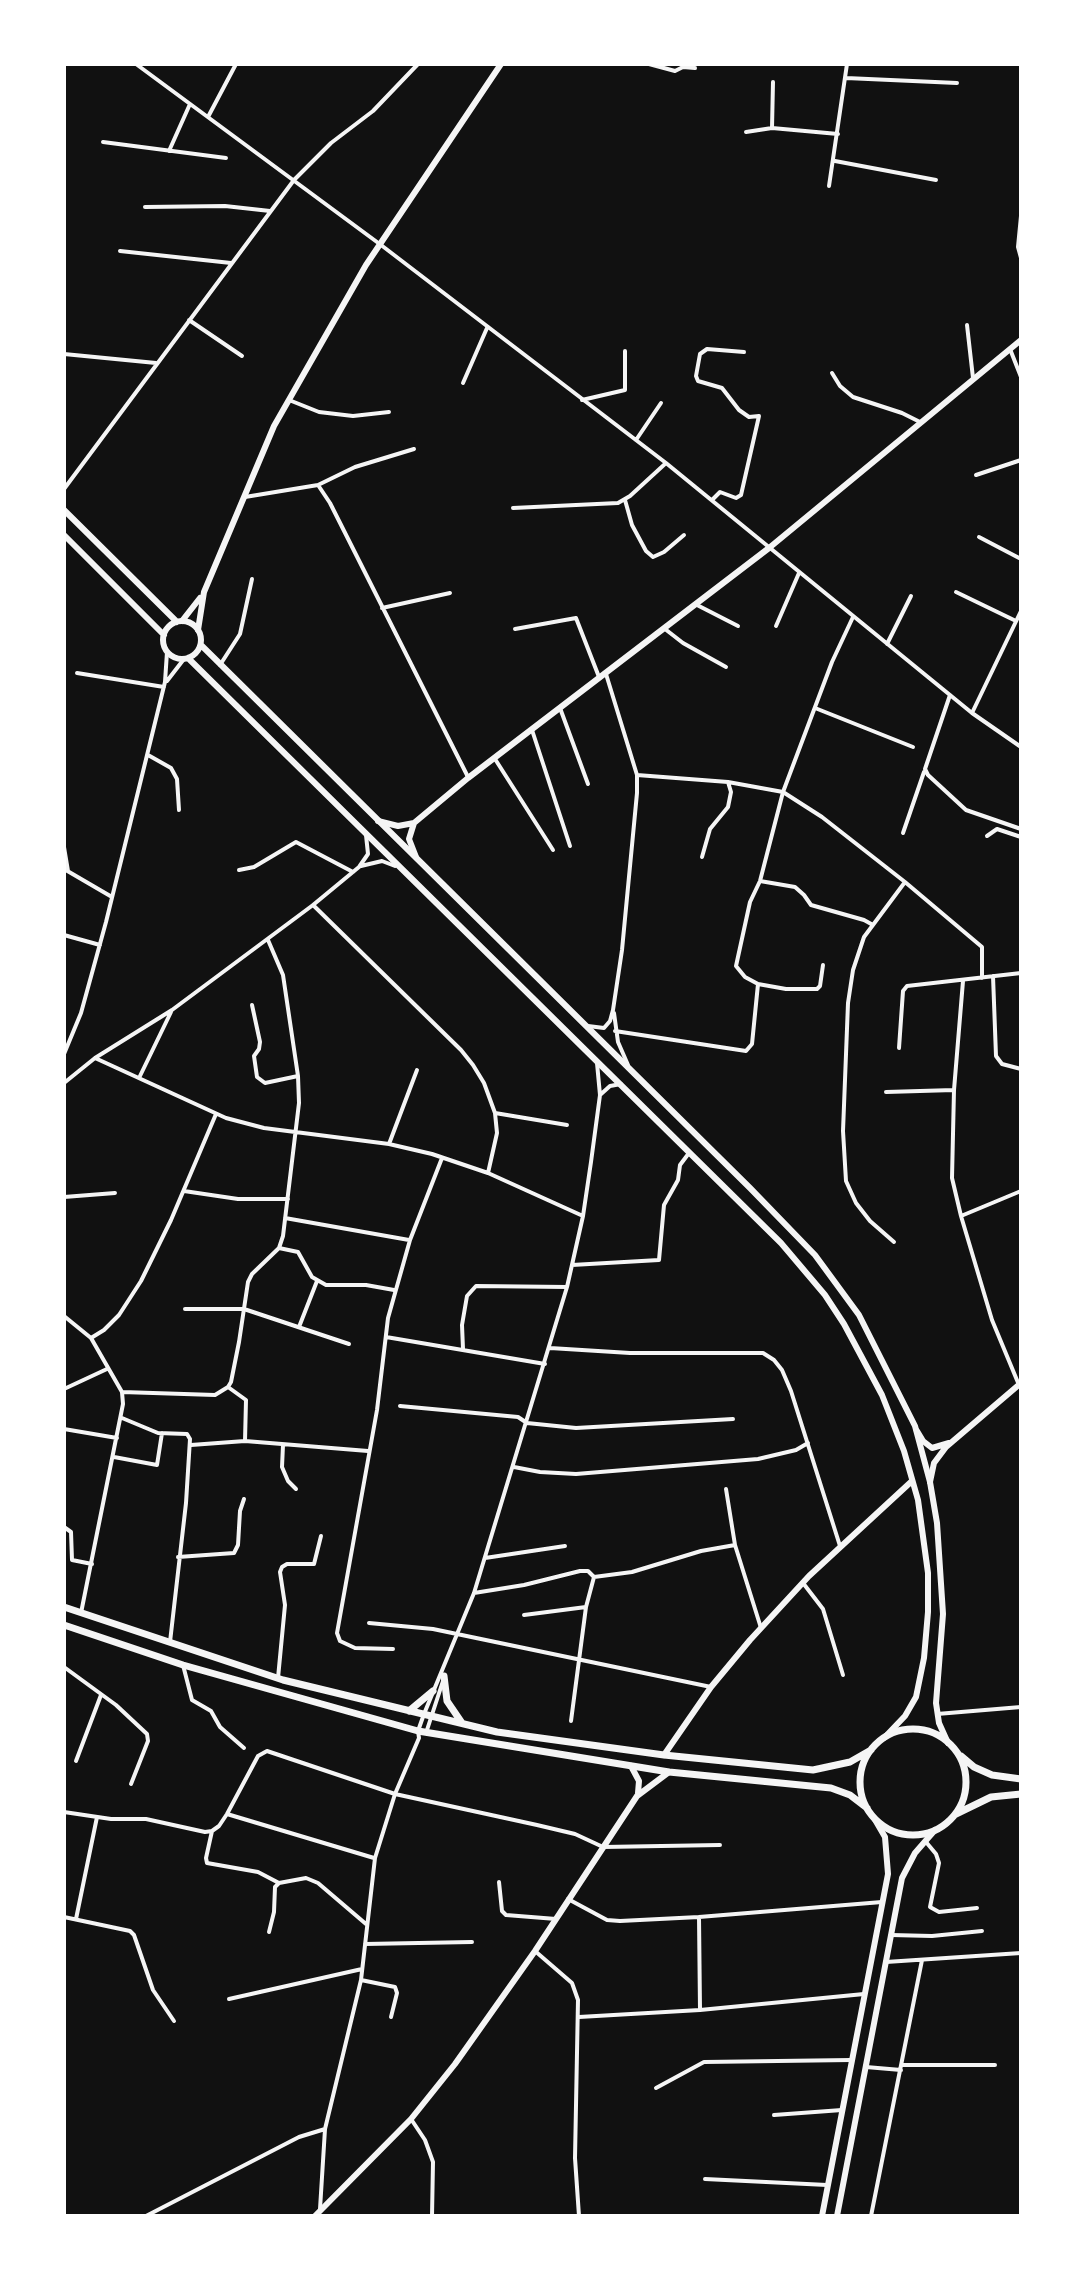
<!DOCTYPE html>
<html>
<head>
<meta charset="utf-8">
<style>
  body { margin:0 }
  #map { position:relative; width:1085px; height:2280px; overflow:hidden; background:#111; font-family:Quicksand,sans-serif }
  canvas { display:block }
  .frame { position:absolute; inset:0; border:66px solid #fff; pointer-events:none }
</style>
</head>
<body>
<div id="map">
<canvas width="1085" height="2280"></canvas>
<div class="frame"></div>
</div>
<script>
const g = document.querySelector('canvas').getContext('2d');
g.lineJoin = 'round';
const poly = rows => new Path2D(rows.map(r => 'M' + r).join(''));
function trace(path, color, width, dash) { g.strokeStyle = color; g.lineWidth = width; g.lineCap = dash ? 'butt' : 'round'; g.setLineDash(dash || []); g.stroke(path); }
const minor = poly([
  [136,64,381,245,666,463,972,713,1021,747],
  [649,64,675,71,683,67,695,68],
  [846,78,957,83],
  [208,117,236,64],
  [772,128,773,82],
  [746,132,772,128,838,134],
  [103,142,226,158],
  [169,151,190,104],
  [835,161,936,180],
  [829,186,847,64],
  [145,207,225,206,270,211],
  [1021,216,1018,247,1021,258],
  [120,251,231,263],
  [189,320,242,356],
  [967,325,973,378],
  [1010,349,1021,377],
  [64,354,156,363],
  [832,373,840,386,853,397,902,413,920,422],
  [463,383,487,328],
  [289,400,319,412,353,416,389,412],
  [582,400,625,390,625,351],
  [636,440,661,403],
  [976,475,1021,460],
  [318,485,355,467,414,449],
  [64,489,294,180,331,143,373,111,418,64],
  [245,497,318,485,330,503,468,777],
  [625,500,632,525,646,551,653,557,664,552,684,535],
  [712,500,720,492,736,498,741,495,759,416,749,417,739,410,722,388,698,381,696,376,700,354,707,349,744,352],
  [513,508,618,503,630,496,666,463],
  [979,537,1021,559],
  [956,592,1016,621],
  [697,605,738,626],
  [382,608,450,593],
  [776,626,799,573],
  [515,629,576,618,599,677],
  [665,629,683,643,726,667],
  [887,644,911,596],
  [220,665,240,634,252,579],
  [77,673,164,687],
  [167,681,184,659],
  [950,695,925,769,928,775,966,810,1021,829],
  [560,708,588,784],
  [815,708,913,747],
  [972,713,1021,611],
  [532,730,570,846],
  [148,755,171,768,177,779,179,810],
  [495,759,553,850],
  [637,775,728,782,783,792,822,817,905,882,864,937,853,970,848,1003,843,1131,846,1181,856,1203,870,1221,894,1242],
  [903,833,924,772],
  [987,836,997,829,1021,837],
  [64,847,68,871],
  [702,857,710,829,728,807,731,792,728,782],
  [361,866,382,861,395,866],
  [64,869,112,897],
  [239,870,254,867,296,842,353,872],
  [760,881,795,887,804,895,811,905,864,920,873,925],
  [905,882,982,947,982,978],
  [313,905,461,1050,473,1065,484,1083,495,1113,497,1133,488,1173],
  [64,935,100,945],
  [823,965,820,986,817,989,786,989,758,984,745,977,736,966,750,902,760,881,783,792,832,662,853,617],
  [993,976,996,1056,1002,1064,1021,1069],
  [963,981,954,1090,952,1178,961,1216,992,1320,1019,1385],
  [252,1005,260,1042,259,1049,254,1056,257,1077,265,1083,298,1076],
  [614,1013,618,1042,628,1065],
  [588,1026,604,1028,610,1021,613,1010,622,950,637,793,637,775,606,674],
  [615,1031,746,1051,752,1044,758,984],
  [899,1048,903,991,907,986,1021,973],
  [64,1054,81,1013,106,922,165,682,167,652],
  [95,1058,226,1118,264,1128,389,1144,432,1154,488,1173,583,1216],
  [140,1076,171,1012],
  [64,1083,95,1058,172,1010,313,905,359,867,368,854,366,835],
  [886,1092,954,1090],
  [600,1095,610,1086,621,1084],
  [495,1113,567,1125],
  [389,1144,417,1070],
  [184,1191,238,1199,288,1199],
  [64,1197,115,1193],
  [961,1216,1021,1191],
  [285,1218,409,1240],
  [279,1248,298,1252,312,1277,326,1285,366,1285,394,1290],
  [572,1265,659,1260,664,1205,678,1180,680,1165,689,1153],
  [185,1309,244,1309,349,1344],
  [64,1316,91,1338,122,1392,123,1404,81,1613],
  [299,1327,317,1281],
  [386,1337,545,1364],
  [91,1338,104,1330,119,1315,141,1281,171,1220,216,1114],
  [550,1348,630,1353,763,1353,774,1360,782,1370,791,1391,840,1546],
  [463,1349,462,1325,467,1296,476,1286,567,1287],
  [228,1387,246,1400,245,1441],
  [64,1389,107,1369],
  [122,1392,215,1395,228,1387,231,1382,239,1342,248,1282,252,1274,279,1248,283,1236,299,1103,298,1076,283,975,268,940],
  [400,1406,518,1417,527,1423,576,1428,733,1419],
  [122,1418,158,1433,187,1434,190,1439,186,1503,170,1642],
  [64,1429,117,1438],
  [191,1445,245,1441,368,1451],
  [283,1445,282,1467,288,1481,296,1489],
  [114,1457,157,1465,162,1433],
  [514,1467,540,1472,576,1474,758,1459,796,1450,808,1443],
  [726,1489,735,1545,761,1628],
  [64,1527,71,1532,72,1560,92,1564],
  [178,1557,234,1553,238,1545,240,1511,244,1499],
  [485,1558,565,1546],
  [803,1583,823,1609,843,1675],
  [474,1593,524,1585,580,1571,588,1571,594,1577],
  [524,1615,586,1607],
  [369,1623,433,1629,711,1687],
  [393,1649,355,1648,340,1641,337,1633,377,1410,388,1318,410,1240,442,1158],
  [183,1665,192,1700,211,1711,220,1727,244,1748],
  [64,1667,116,1705,147,1734,148,1741,131,1784],
  [278,1678,285,1605,280,1572,282,1567,287,1564,314,1564,321,1536],
  [937,1714,1021,1707],
  [571,1721,586,1607,594,1577,632,1572,701,1551,735,1545],
  [426,1733,443,1681],
  [76,1761,101,1695],
  [64,1812,111,1819,146,1819,205,1832,212,1831,219,1826,227,1814,258,1756,267,1751,395,1794,537,1825,575,1834,603,1847,720,1845],
  [227,1814,374,1858],
  [212,1831,206,1858,207,1863,258,1872,279,1883],
  [926,1842,936,1854,939,1863,930,1907,939,1912,977,1908],
  [499,1882,502,1911,506,1915,556,1919],
  [568,1899,607,1920,620,1921,699,1917,700,2010],
  [64,1917,130,1931,134,1935,153,1990,174,2021],
  [699,1917,882,1902],
  [76,1919,97,1817],
  [269,1932,274,1912,275,1887,279,1883,306,1878,318,1883,366,1924],
  [891,1935,932,1936,982,1931],
  [365,1944,472,1942],
  [535,1951,572,1983,578,2000,575,2158,579,2216],
  [886,1962,1021,1953],
  [361,1980,395,1987,397,1993,391,2017],
  [229,1999,362,1969],
  [579,2017,700,2010,864,1994],
  [902,2065,995,2065],
  [866,2067,901,2070],
  [656,2088,704,2062,851,2060],
  [774,2115,842,2110],
  [411,2119,425,2140,433,2162,432,2216],
  [705,2179,827,2185],
  [320,2209,325,2129,361,1980,375,1858,395,1794,419,1738,418,1731,424,1714,474,1593,567,1287,583,1216,591,1162,600,1095,597,1063],
  [146,2216,299,2137,325,2129],
  [871,2216,922,1960]
]);
const tertiary = poly([
  [182,621,200,598],
  [198,630,204,592,274,426,366,265,501,64],
  [378,821,398,826,414,823,468,778,769,548,1021,340],
  [414,823,409,839,416,857],
  [917,1431,923,1441,932,1448,949,1443],
  [930,1482,934,1463,946,1447,1021,1383],
  [664,1755,711,1687,750,1640,809,1576,912,1481],
  [631,1766,639,1781,638,1793],
  [315,2216,411,2119,455,2064,535,1951,637,1796,669,1772]
]);
const secondary = poly([
  [64,510,177,622],
  [64,535,164,635],
  '163 640a19 19 0 1 1 38 0a19 19 0 1 1-38 0Z',
  [201,645,750,1188,815,1255,859,1315,915,1426,930,1482,937,1523,943,1614,936,1703,939,1723,948,1743],
  [188,658,781,1243,825,1295,844,1324,882,1395,904,1451,918,1500,928,1573,928,1612,924,1658,916,1697,905,1716,884,1738],
  [822,2216,888,1874,885,1837,874,1818],
  [837,2216,902,1878,915,1853,935,1830]
]);
const primary = poly([
  [64,1607,283,1680,497,1732,664,1755,813,1770,850,1762,871,1750],
  [64,1625,183,1665,418,1731,669,1772,831,1788,850,1795,867,1808],
  [444,1676,447,1701,462,1723],
  [409,1711,433,1691],
  '860 1782a53 53 0 1 1 106 0a53 53 0 1 1-106 0Z',
  [961,1756,974,1767,992,1775,1021,1779],
  [956,1814,991,1797,1021,1794]
]);
trace(minor, '#f5f5f5', 4);
trace(tertiary, '#f5f5f5', 6);
trace(secondary, '#f5f5f5', 6);
trace(primary, '#f5f5f5', 7);
</script>
</body>
</html>
